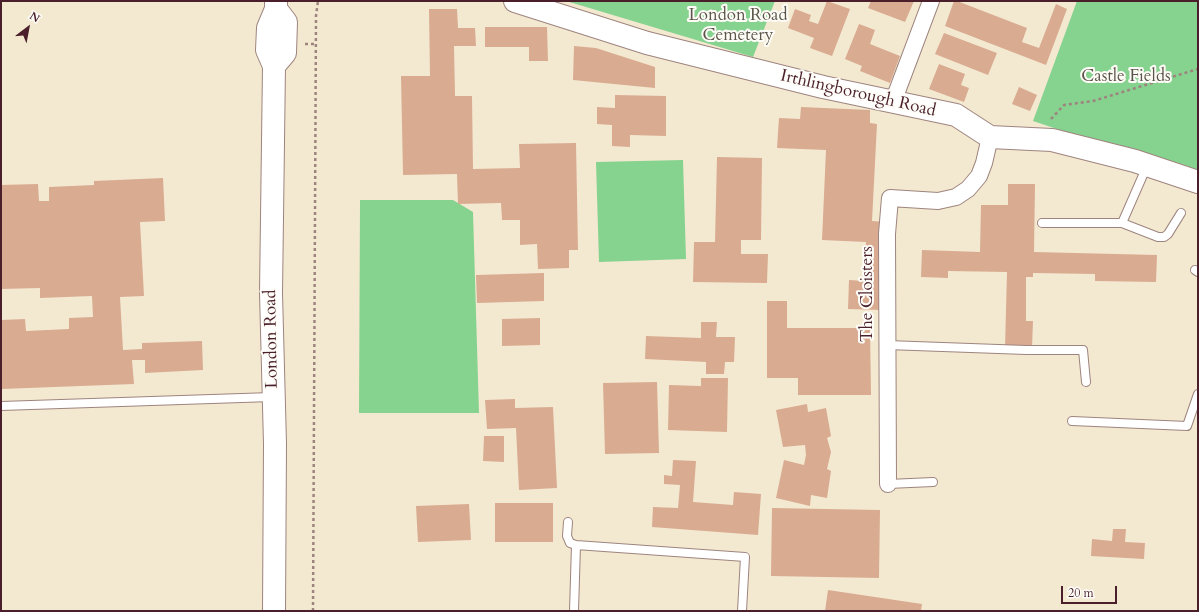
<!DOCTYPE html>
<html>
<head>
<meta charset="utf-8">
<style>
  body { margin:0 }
  #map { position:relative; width:1199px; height:612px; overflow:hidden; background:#f3e9d1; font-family:Cardo,serif }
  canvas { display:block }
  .frame { position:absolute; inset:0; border:2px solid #4a1f2b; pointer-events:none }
  .north { position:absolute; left:8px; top:8px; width:40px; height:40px; -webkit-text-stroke:3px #fdfcf7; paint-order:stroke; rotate:32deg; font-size:11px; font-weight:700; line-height:16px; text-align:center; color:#4a1f2b }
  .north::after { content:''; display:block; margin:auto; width:14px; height:18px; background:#4a1f2b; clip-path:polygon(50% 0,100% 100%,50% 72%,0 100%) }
  .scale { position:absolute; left:1061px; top:586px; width:56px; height:18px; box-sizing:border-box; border:2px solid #4a1f2b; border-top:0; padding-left:5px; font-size:12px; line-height:14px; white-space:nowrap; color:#4a1f2b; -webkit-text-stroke:3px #fdfcf7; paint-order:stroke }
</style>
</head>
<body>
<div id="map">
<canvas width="1199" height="612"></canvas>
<div class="frame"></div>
<div class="north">N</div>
<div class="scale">20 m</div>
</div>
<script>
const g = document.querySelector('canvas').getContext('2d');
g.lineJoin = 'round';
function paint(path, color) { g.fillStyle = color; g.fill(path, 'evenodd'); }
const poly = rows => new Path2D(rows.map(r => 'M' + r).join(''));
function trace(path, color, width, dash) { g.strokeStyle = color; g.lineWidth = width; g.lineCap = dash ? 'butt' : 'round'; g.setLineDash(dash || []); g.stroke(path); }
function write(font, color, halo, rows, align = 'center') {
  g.font = font + ' Cardo,serif'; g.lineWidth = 4; g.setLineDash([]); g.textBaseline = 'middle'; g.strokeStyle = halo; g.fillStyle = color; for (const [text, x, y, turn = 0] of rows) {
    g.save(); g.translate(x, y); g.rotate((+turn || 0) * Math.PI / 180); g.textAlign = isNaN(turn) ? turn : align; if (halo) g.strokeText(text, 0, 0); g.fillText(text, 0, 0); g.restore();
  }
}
const green = poly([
  [566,1,775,1,753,57],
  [1077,1,1198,1,1198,176,1033,121],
  [683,160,686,259,599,262,596,162],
  [360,200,453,200,473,212,479,413,359,413]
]);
const building = poly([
  [827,1,850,9,832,56,810,48,814,38,788,28,795,9,811,15,809,21,818,24],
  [871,1,914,1,905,22,868,8],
  [954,1,957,1,1027,28,1022,42,1039,48,1056,4,1067,9,1046,65,945,26],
  [429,9,457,9,458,28,475,28,476,46,454,46,455,96,472,96,473,169,520,168,519,144,576,143,578,250,569,250,569,268,538,269,537,244,520,245,520,220,502,220,501,203,458,204,457,174,403,175,401,76,430,76],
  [859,24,875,30,870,44,900,56,890,83,860,71,862,66,845,59],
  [485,27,547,27,548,61,529,61,529,47,485,47],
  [944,33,997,53,988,75,935,54],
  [574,46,596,48,655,67,655,88,573,80],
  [939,64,965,74,961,85,969,88,964,102,929,89],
  [1019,87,1037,95,1030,111,1012,104],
  [615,95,666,96,666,136,630,135,630,147,612,146,612,125,597,124,597,107,615,108],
  [801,107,870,110,870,123,877,124,872,221,885,222,881,310,848,309,849,280,864,281,866,242,822,240,826,150,777,148,779,118,800,119],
  [717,157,762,158,761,240,741,240,741,254,768,254,767,283,693,282,694,242,715,242],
  [163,178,165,221,140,222,144,296,120,297,123,350,142,349,142,343,202,341,203,370,145,373,145,360,132,360,134,384,1,389,1,356,2,356,1,320,25,319,26,331,69,329,69,318,93,317,92,296,40,298,40,288,1,289,1,185,38,184,39,201,49,201,49,187,94,185,94,181],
  [1008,184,1035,184,1034,252,1157,255,1156,282,1095,281,1095,274,1033,273,1033,277,1026,277,1026,321,1033,321,1032,348,1005,348,1007,272,948,271,948,278,921,277,922,250,980,252,981,205,1008,205],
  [544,273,544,301,477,303,476,275],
  [767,301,787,301,787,328,870,328,871,395,798,395,798,378,767,378],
  [540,318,540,345,502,346,502,319],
  [701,322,717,322,716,337,735,337,734,362,725,362,724,374,706,374,706,362,645,359,646,336,701,338],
  [701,378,728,378,727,432,668,430,669,385,701,386],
  [657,382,659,453,605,454,603,383],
  [515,399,515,408,553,407,557,488,519,490,516,428,487,429,485,400],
  [807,404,808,412,826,408,831,436,827,438,831,452,827,469,831,471,827,498,811,495,810,506,776,498,784,460,804,465,806,455,805,445,783,447,776,410],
  [484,436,504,436,504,462,483,461],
  [673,460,696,461,693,502,733,505,734,492,761,494,758,535,652,527,653,507,678,508,680,485,664,484,664,475,672,476],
  [495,503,553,503,553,542,495,542],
  [469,504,471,540,418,542,416,506],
  [772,508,880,510,879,578,771,576],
  [1113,529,1126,529,1125,542,1145,543,1144,559,1091,556,1092,539,1112,541],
  [828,590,922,604,921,611,825,611]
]);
const path = poly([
  [305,44,316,44],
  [1051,119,1064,105,1093,101,1198,69],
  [313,611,316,16,318,1]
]);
const service = poly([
  [1042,223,1122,223,1158,237,1164,237,1168,234,1181,213],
  [1122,223,1147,166],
  [1195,270,1198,272],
  [887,345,1026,350,1083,350,1086,382],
  [1,406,272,397],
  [1072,421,1187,426,1198,394],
  [888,484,933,482],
  [568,522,567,536,570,543,576,545,745,557,742,611],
  [574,611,576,545]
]);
const minor = poly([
  [893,102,931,1],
  [888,484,887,234,890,198,938,201,956,197,968,189,979,176,984,163,990,137]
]);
const secondary = poly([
  [515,1,647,43,823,87,956,115,990,137,1052,140,1135,161,1198,182]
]);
const primary = poly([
  [274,66,285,53,286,22,276,9],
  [274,611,275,444,271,293,274,66,267,50,268,28,276,9,276,1]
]);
const parkNames = [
  ["London Road",738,16],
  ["Cemetery",738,36],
  ["Castle Fields",1126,77]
];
const streetNames = [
  ["Irthlingborough Road",858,94,13],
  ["The Cloisters",868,294,-90],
  ["London Road",272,339,-91]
];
paint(green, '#86d28f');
paint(building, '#d9ab91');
trace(service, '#9e847e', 10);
trace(minor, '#9e847e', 18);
trace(secondary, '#9e847e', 24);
trace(primary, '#9e847e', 24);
trace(path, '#9e847e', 2.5, [3, 3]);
trace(service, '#fff', 8);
trace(minor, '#fff', 16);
trace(secondary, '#fff', 22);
trace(primary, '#fff', 22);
write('17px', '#5c5549', '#fdfcf7', parkNames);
write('17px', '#4a1f2b', '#fdfcf7', streetNames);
</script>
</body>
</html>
